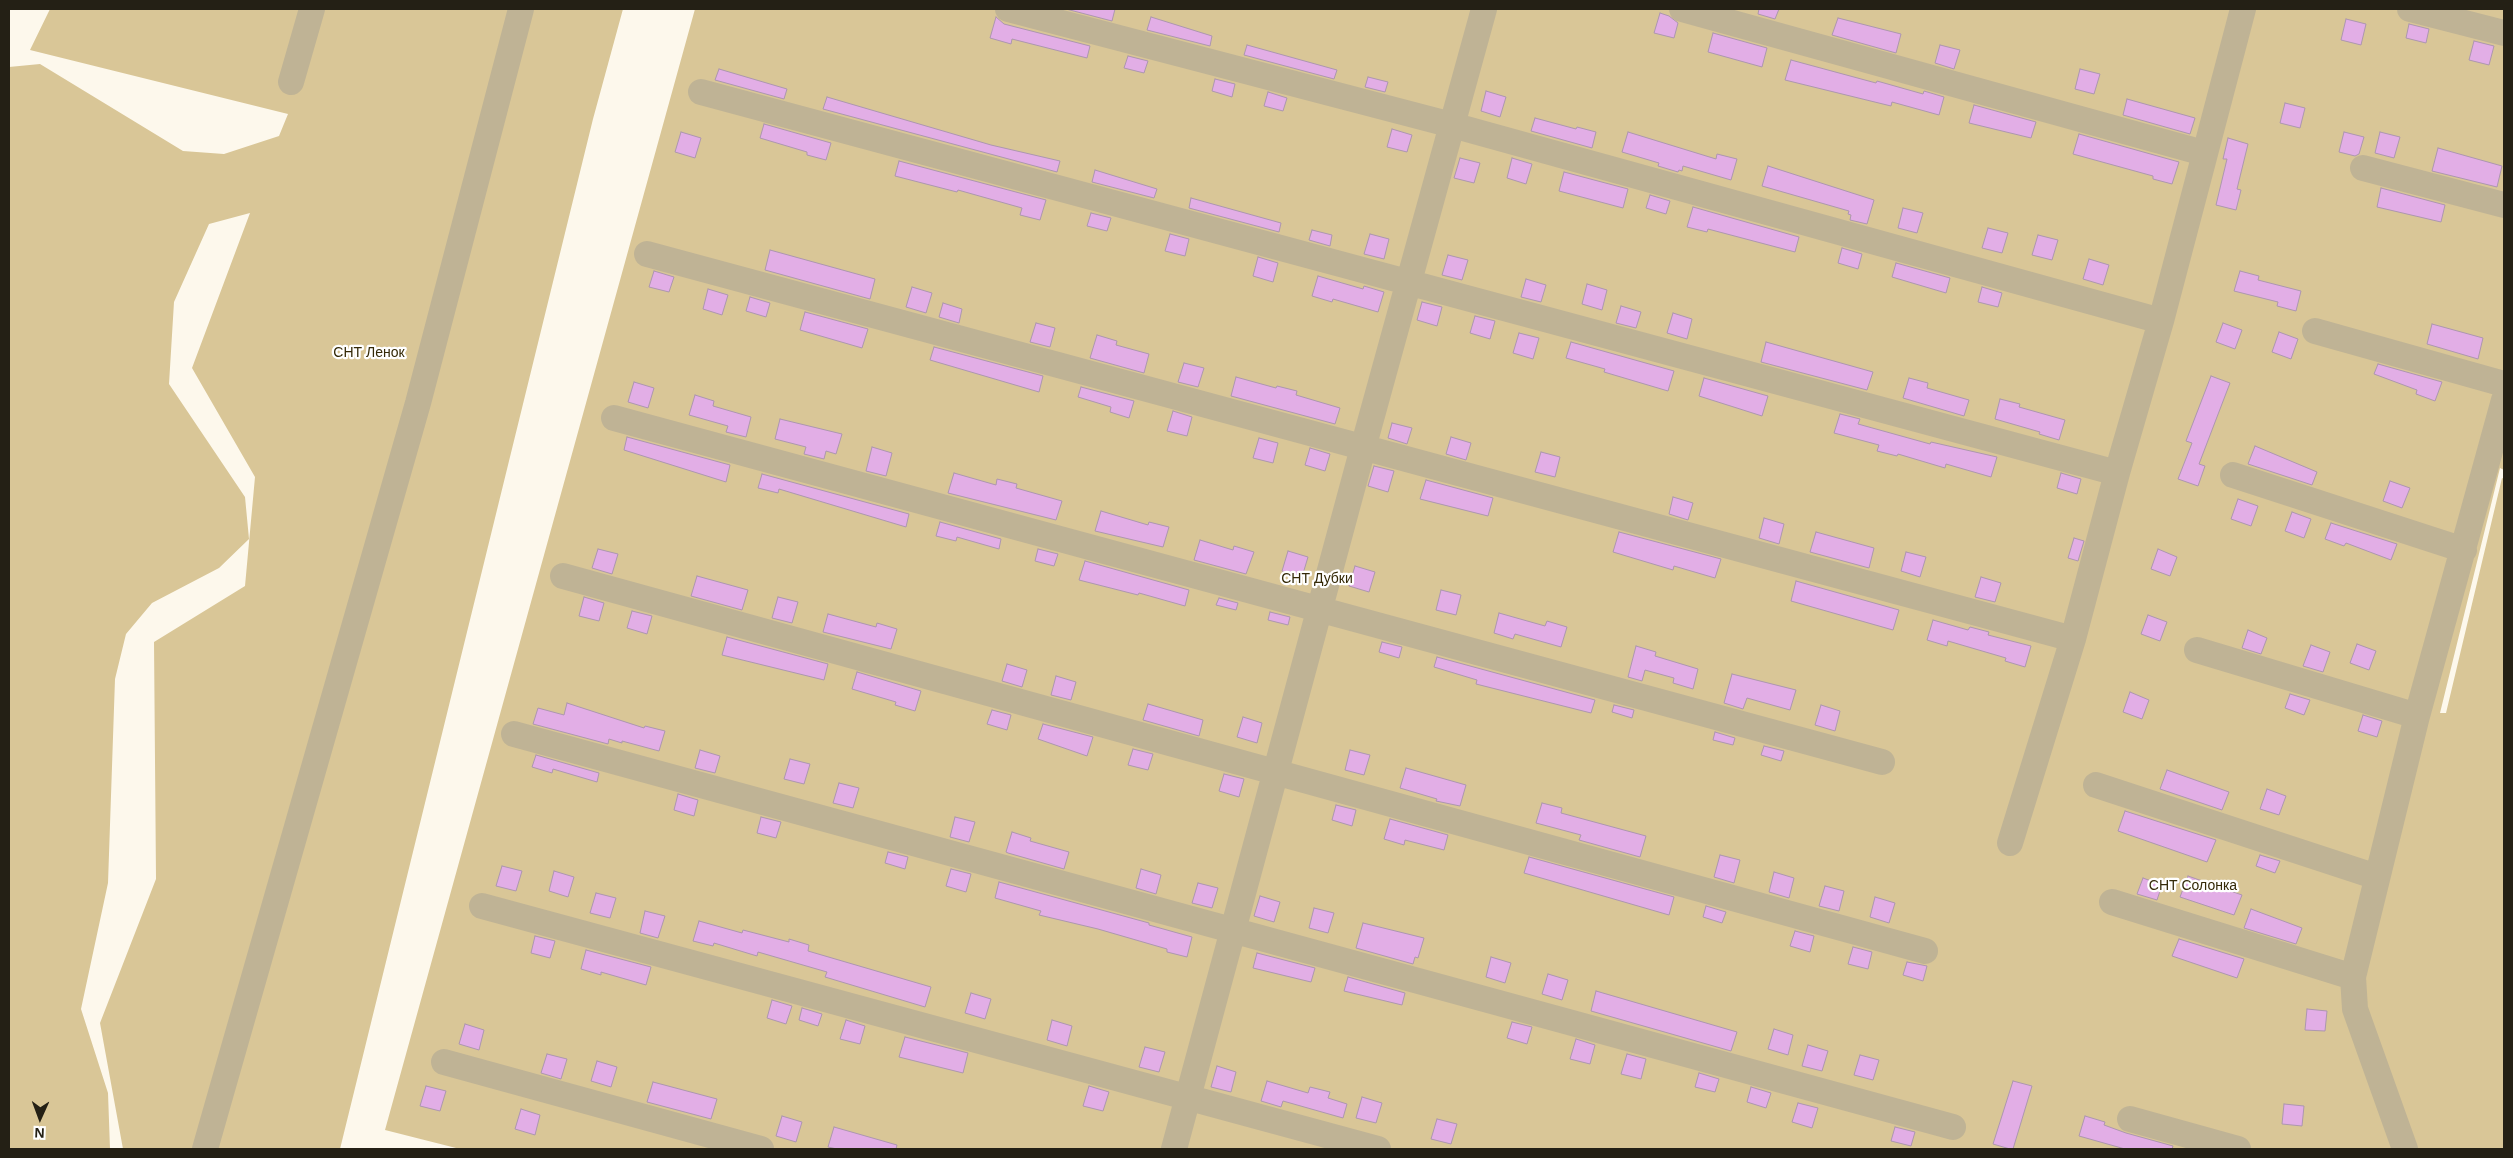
<!DOCTYPE html>
<html>
<head>
<meta charset="utf-8">
<style>
  body { margin:0 }
  #map { position:relative; width:2513px; height:1158px; overflow:hidden; background:#fdf8ec; font-family:Arial,sans-serif }
  canvas { display:block }
  .frame { position:absolute; inset:0; border:10px solid #242015; pointer-events:none }
  .north { position:absolute; left:15px; top:1093px; width:50px; height:50px; -webkit-text-stroke:4px #fff; paint-order:stroke; rotate:182deg; font-size:14px; font-weight:700; line-height:20px; text-align:center; color:#242015 }
  .north::after { content:''; display:block; margin:auto; width:18px; height:22px; background:#242015; clip-path:polygon(50% 0,100% 100%,50% 72%,0 100%) }
</style>
</head>
<body>
<div id="map">
<canvas width="2513" height="1158"></canvas>
<div class="frame"></div>
<div class="north">N</div>
</div>
<script>
const g = document.querySelector('canvas').getContext('2d');
g.lineJoin = 'round';
function paint(path, color) { g.fillStyle = color; g.fill(path, 'evenodd'); }
const poly = rows => new Path2D(rows.map(r => 'M' + r).join(''));
function trace(path, color, width, dash) { g.strokeStyle = color; g.lineWidth = width; g.lineCap = dash ? 'butt' : 'round'; g.setLineDash(dash || []); g.stroke(path); }
function write(font, color, halo, rows, align = 'center') {
  g.font = font + ' Arial,sans-serif'; g.lineWidth = 4.5; g.setLineDash([]); g.textBaseline = 'middle'; g.strokeStyle = halo; g.fillStyle = color; for (const [text, x, y, turn = 0] of rows) {
    g.save(); g.translate(x, y); g.rotate((+turn || 0) * Math.PI / 180); g.textAlign = isNaN(turn) ? turn : align; if (halo) g.strokeText(text, 0, 0); g.fillText(text, 0, 0); g.restore();
  }
}
const green = poly([
  [50,9,623,9,593,119,340,1149,123,1149,100,1023,156,879,154,642,245,586,255,477,192,368,250,213,209,224,174,302,169,384,245,497,249,539,219,568,152,603,126,634,115,679,108,883,81,1009,108,1093,110,1149,9,1149,9,67,40,64,183,151,224,154,279,136,288,114,30,50],
  [695,9,2504,9,2504,470,2500,468,2440,713,2446,713,2502,478,2504,479,2504,1149,460,1149,385,1130]
]);
const building = poly([
  [1066,9,1115,9,1112,21,1066,9],
  [1759,9,1779,9,1775,19,1758,14,1759,9],
  [1660,13,1669,16,1678,23,1674,38,1654,33,1660,13],
  [996,17,1004,24,1090,46,1087,58,1012,39,1011,44,990,38,996,17],
  [1151,17,1212,36,1210,46,1147,30,1151,17],
  [1838,18,1901,34,1896,53,1832,35,1838,18],
  [2346,19,2366,24,2361,45,2341,40,2346,19],
  [2409,24,2429,29,2426,43,2406,38,2409,24],
  [1713,33,1767,48,1762,67,1708,52,1713,33],
  [2474,41,2494,46,2489,65,2469,60,2474,41],
  [1247,45,1337,70,1334,79,1244,55,1247,45],
  [1940,45,1960,50,1954,69,1935,63,1940,45],
  [1128,56,1148,61,1144,73,1124,68,1128,56],
  [1791,60,1876,83,1877,81,1923,94,1924,91,1944,97,1939,115,1892,102,1891,106,1785,80,1791,60],
  [719,69,787,89,784,99,715,80,719,69],
  [2080,69,2100,74,2094,94,2075,89,2080,69],
  [1368,77,1388,82,1385,92,1365,87,1368,77],
  [1215,79,1235,84,1232,97,1212,91,1215,79],
  [1486,91,1506,97,1500,117,1481,111,1486,91],
  [1268,92,1287,98,1283,111,1264,106,1268,92],
  [827,97,991,145,1060,161,1057,172,823,109,827,97],
  [2127,99,2195,118,2190,134,2123,115,2127,99],
  [2285,103,2305,108,2300,128,2280,123,2285,103],
  [1974,105,2036,122,2031,138,1969,123,1974,105],
  [1535,118,1576,129,1577,127,1596,132,1592,148,1531,131,1535,118],
  [764,124,831,143,826,160,807,155,807,152,760,138,764,124],
  [1392,129,1412,135,1407,152,1387,147,1392,129],
  [681,132,701,138,695,158,675,152,681,132],
  [1628,132,1716,159,1717,154,1737,159,1731,180,1683,166,1682,171,1679,170,1678,172,1658,166,1659,163,1622,152,1628,132],
  [2344,132,2364,137,2359,154,2355,156,2339,152,2344,132],
  [2380,132,2400,137,2394,158,2375,153,2380,132],
  [2079,134,2179,162,2172,184,2153,179,2153,176,2073,154,2079,134],
  [2228,138,2248,144,2237,189,2241,190,2236,210,2216,205,2227,159,2223,159,2228,138],
  [2438,148,2502,166,2497,187,2432,171,2438,148],
  [1460,158,1480,163,1474,183,1454,178,1460,158],
  [1512,158,1532,164,1526,184,1507,178,1512,158],
  [899,161,1046,200,1040,220,1020,215,1022,208,958,190,957,192,895,176,899,161],
  [1768,166,1874,200,1867,224,1850,220,1851,215,1848,214,1849,211,1762,186,1768,166],
  [1095,170,1157,189,1154,198,1092,182,1095,170],
  [1564,172,1628,189,1623,208,1559,191,1564,172],
  [2381,188,2445,205,2441,222,2377,207,2381,188],
  [1650,195,1670,201,1666,214,1646,208,1650,195],
  [1191,198,1281,223,1279,232,1189,208,1191,198],
  [1693,207,1799,237,1795,252,1708,229,1707,232,1687,227,1693,207],
  [1903,208,1923,213,1917,233,1898,228,1903,208],
  [1091,213,1111,218,1107,231,1087,226,1091,213],
  [1988,228,2008,233,2002,253,1982,248,1988,228],
  [1312,230,1332,235,1330,246,1309,240,1312,230],
  [1170,234,1189,239,1185,256,1165,251,1170,234],
  [1370,234,1389,239,1384,259,1364,254,1370,234],
  [2038,235,2058,240,2052,260,2032,255,2038,235],
  [1842,248,1862,254,1858,269,1838,263,1842,248],
  [770,250,875,279,870,299,765,270,770,250],
  [1448,255,1468,260,1462,280,1442,275,1448,255],
  [1258,257,1278,263,1273,282,1253,276,1258,257],
  [2089,259,2109,265,2103,285,2083,279,2089,259],
  [1896,263,1950,278,1946,293,1892,277,1896,263],
  [654,271,674,277,669,292,649,287,654,271],
  [2240,271,2259,276,2258,280,2301,291,2296,311,2277,306,2278,302,2234,291,2240,271],
  [1318,276,1363,289,1364,286,1384,292,1378,312,1333,299,1332,302,1312,296,1318,276],
  [1526,279,1546,285,1541,302,1521,297,1526,279],
  [1587,284,1607,290,1602,310,1582,304,1587,284],
  [912,287,932,293,926,313,906,307,912,287],
  [1982,287,2002,293,1998,307,1978,302,1982,287],
  [708,289,728,295,722,315,703,309,708,289],
  [750,297,770,303,766,317,746,311,750,297],
  [1422,302,1442,307,1437,326,1417,320,1422,302],
  [943,303,962,309,959,323,939,317,943,303],
  [1621,306,1641,312,1636,328,1616,323,1621,306],
  [805,312,868,329,862,348,800,330,805,312],
  [1673,313,1692,319,1687,339,1667,333,1673,313],
  [1475,316,1495,321,1490,339,1470,333,1475,316],
  [1036,323,1055,328,1050,347,1030,342,1036,323],
  [2223,323,2242,330,2235,349,2216,342,2223,323],
  [2432,324,2483,338,2478,359,2427,344,2432,324],
  [2279,332,2298,339,2291,359,2272,352,2279,332],
  [1519,333,1539,338,1533,359,1513,353,1519,333],
  [1097,335,1117,341,1116,345,1149,354,1144,373,1090,358,1097,335],
  [1571,342,1674,371,1668,391,1604,372,1605,369,1566,358,1571,342],
  [1766,342,1873,372,1867,390,1761,362,1766,342],
  [934,347,1043,376,1039,392,930,360,934,347],
  [1184,363,1204,368,1198,387,1178,382,1184,363],
  [2378,364,2442,382,2435,401,2416,394,2417,390,2374,374,2378,364],
  [2211,376,2230,383,2199,464,2205,466,2198,486,2178,479,2192,443,2186,441,2211,376],
  [1236,377,1276,388,1277,386,1297,391,1296,395,1340,408,1335,424,1231,396,1236,377],
  [1704,378,1768,396,1762,416,1699,396,1704,378],
  [1909,378,1928,383,1927,388,1969,400,1964,416,1903,398,1909,378],
  [634,382,654,388,648,408,628,402,634,382],
  [1081,387,1134,401,1129,418,1110,412,1111,407,1078,397,1081,387],
  [695,395,714,401,713,406,751,417,746,437,726,432,728,426,689,415,695,395],
  [2000,399,2020,404,2019,407,2065,420,2059,440,2039,434,2040,432,1995,419,2000,399],
  [1173,411,1192,417,1187,436,1167,431,1173,411],
  [1840,414,1860,419,1858,424,1930,444,1931,442,1997,457,1991,477,1946,464,1945,468,1898,454,1897,456,1877,451,1879,445,1834,433,1840,414],
  [780,419,842,434,836,454,826,451,824,459,804,454,806,447,775,439,780,419],
  [1392,423,1412,428,1407,444,1388,438,1392,423],
  [627,437,730,465,726,482,624,450,627,437],
  [1451,437,1471,443,1466,460,1446,454,1451,437],
  [1259,438,1278,443,1273,463,1253,458,1259,438],
  [2255,446,2317,472,2312,485,2248,464,2255,446],
  [872,447,892,453,886,476,866,471,872,447],
  [1310,448,1330,454,1325,471,1305,465,1310,448],
  [1541,452,1560,457,1555,477,1535,472,1541,452],
  [1374,466,1394,471,1388,492,1368,486,1374,466],
  [954,473,996,485,997,479,1017,484,1016,488,1062,501,1056,520,948,493,954,473],
  [2061,473,2081,479,2077,494,2057,488,2061,473],
  [762,474,909,514,906,527,779,489,778,493,758,488,762,474],
  [1426,480,1493,498,1488,516,1420,499,1426,480],
  [2390,481,2410,488,2402,508,2383,501,2390,481],
  [1673,497,1693,503,1688,520,1669,514,1673,497],
  [2238,499,2258,506,2251,526,2231,519,2238,499],
  [1101,511,1148,525,1149,522,1169,527,1163,547,1095,531,1101,511],
  [2292,512,2311,519,2304,538,2285,531,2292,512],
  [1764,518,1784,524,1779,544,1759,538,1764,518],
  [940,522,1001,539,999,549,957,537,956,541,936,536,940,522],
  [2331,523,2397,544,2391,560,2346,543,2344,546,2325,539,2331,523],
  [1619,532,1721,559,1715,578,1674,566,1673,570,1613,552,1619,532],
  [1816,532,1874,548,1869,568,1810,552,1816,532],
  [2074,538,2084,541,2078,561,2068,558,2074,538],
  [1200,540,1233,550,1234,546,1254,552,1246,574,1194,560,1200,540],
  [598,549,618,554,612,574,592,568,598,549],
  [1038,549,1058,554,1054,566,1035,561,1038,549],
  [2158,549,2177,557,2170,576,2151,569,2158,549],
  [1288,551,1308,557,1302,577,1282,571,1288,551],
  [1906,552,1926,557,1920,577,1901,571,1906,552],
  [1085,561,1189,590,1185,606,1139,593,1138,595,1079,580,1085,561],
  [1355,566,1375,572,1369,592,1349,586,1355,566],
  [697,576,748,590,742,610,691,596,697,576],
  [1981,577,2001,583,1995,602,1975,597,1981,577],
  [1796,581,1899,610,1893,630,1791,601,1796,581],
  [1441,590,1461,595,1456,615,1436,610,1441,590],
  [584,597,604,603,599,621,579,616,584,597],
  [778,597,798,602,792,623,772,618,778,597],
  [1219,598,1238,603,1236,610,1216,605,1219,598],
  [632,611,652,616,647,634,627,628,632,611],
  [1270,612,1290,617,1288,625,1268,620,1270,612],
  [1499,613,1545,626,1547,621,1567,627,1561,647,1515,634,1513,639,1494,633,1499,613],
  [828,614,876,627,877,623,897,629,891,649,823,632,828,614],
  [2148,615,2167,622,2160,641,2141,634,2148,615],
  [1933,620,1968,630,1970,627,1989,632,1988,635,2031,646,2025,667,2005,661,2006,658,1948,641,1947,646,1927,640,1933,620],
  [2248,630,2267,638,2261,654,2242,648,2248,630],
  [727,637,828,664,824,680,722,655,727,637],
  [1382,642,1402,647,1399,658,1379,652,1382,642],
  [2357,644,2376,651,2369,670,2350,663,2357,644],
  [2311,645,2330,652,2323,672,2303,666,2311,645],
  [1636,646,1656,652,1655,656,1698,669,1693,689,1673,683,1674,678,1645,670,1642,681,1628,677,1636,646],
  [1437,657,1595,700,1591,713,1476,684,1477,680,1434,667,1437,657],
  [1007,664,1027,670,1022,687,1002,681,1007,664],
  [857,672,921,691,915,711,895,705,896,702,852,689,857,672],
  [1732,674,1796,690,1790,710,1747,698,1743,709,1724,703,1732,674],
  [1056,676,1076,682,1071,700,1051,695,1056,676],
  [2130,692,2149,700,2142,719,2123,712,2130,692],
  [2290,694,2310,700,2304,715,2285,708,2290,694],
  [567,703,644,728,645,726,665,731,659,751,622,741,622,743,609,739,608,744,533,724,538,708,564,715,567,703],
  [1148,704,1203,720,1199,736,1143,720,1148,704],
  [1614,705,1634,710,1632,718,1612,712,1614,705],
  [1821,705,1840,711,1835,731,1815,725,1821,705],
  [992,710,1011,715,1007,730,987,724,992,710],
  [2363,715,2382,721,2377,737,2358,731,2363,715],
  [1243,717,1262,723,1257,743,1237,737,1243,717],
  [1043,724,1093,737,1087,756,1038,739,1043,724],
  [1715,732,1735,738,1733,745,1713,740,1715,732],
  [1764,746,1784,751,1781,761,1761,755,1764,746],
  [1133,749,1153,754,1148,770,1128,765,1133,749],
  [700,750,720,756,715,773,695,768,700,750],
  [1350,750,1370,755,1364,775,1345,770,1350,750],
  [536,755,599,773,597,782,553,769,552,773,532,767,536,755],
  [790,759,810,764,804,784,784,779,790,759],
  [1406,768,1466,785,1460,806,1436,801,1437,799,1400,788,1406,768],
  [2167,770,2229,792,2222,810,2160,789,2167,770],
  [1224,774,1244,779,1239,797,1219,791,1224,774],
  [839,783,859,788,853,808,833,803,839,783],
  [2267,789,2286,796,2279,815,2260,809,2267,789],
  [678,794,698,800,694,816,674,810,678,794],
  [1542,803,1562,808,1561,813,1646,836,1640,857,1579,840,1581,835,1536,823,1542,803],
  [1336,805,1356,810,1352,826,1332,820,1336,805],
  [2125,811,2216,840,2207,862,2118,831,2125,811],
  [761,817,781,822,776,838,757,833,761,817],
  [955,817,975,822,969,842,950,837,955,817],
  [1390,819,1448,835,1444,850,1405,840,1404,845,1384,839,1390,819],
  [1012,832,1031,838,1030,841,1069,852,1064,869,1008,853,1006,852,1012,832],
  [888,852,908,857,905,869,885,863,888,852],
  [1720,855,1740,860,1734,883,1714,877,1720,855],
  [2260,855,2280,861,2275,873,2256,866,2260,855],
  [1529,857,1674,897,1669,915,1524,873,1529,857],
  [502,866,522,871,516,891,496,886,502,866],
  [951,869,971,874,966,892,946,886,951,869],
  [1141,869,1161,875,1156,894,1136,888,1141,869],
  [554,871,574,877,568,897,549,891,554,871],
  [1774,872,1794,878,1789,898,1769,892,1774,872],
  [2188,876,2242,895,2234,915,2180,897,2188,876],
  [2143,878,2162,885,2157,900,2137,894,2143,878],
  [999,882,1149,923,1149,925,1192,937,1187,957,1167,952,1167,949,1098,929,1039,915,1041,911,995,898,999,882],
  [1198,883,1218,888,1212,908,1192,903,1198,883],
  [1825,886,1844,891,1839,911,1819,906,1825,886],
  [596,893,616,898,610,918,590,913,596,893],
  [1260,896,1280,902,1274,922,1254,916,1260,896],
  [1875,897,1895,903,1889,923,1870,917,1875,897],
  [1706,906,1726,912,1722,923,1703,917,1706,906],
  [1314,908,1334,913,1328,933,1309,928,1314,908],
  [2251,909,2302,928,2296,944,2244,928,2251,909],
  [645,911,665,916,658,938,640,933,645,911],
  [699,921,742,933,743,930,789,942,789,939,809,945,808,951,931,987,925,1007,825,977,827,972,758,952,757,956,714,943,713,946,693,941,699,921],
  [1363,923,1424,938,1418,958,1415,957,1413,964,1356,948,1363,923],
  [1795,931,1814,936,1810,952,1790,946,1795,931],
  [535,936,555,941,550,958,531,953,535,936],
  [2179,939,2244,959,2237,978,2172,956,2179,939],
  [1853,947,1872,952,1868,969,1848,964,1853,947],
  [586,950,651,967,646,985,601,972,601,975,581,969,586,950],
  [1257,953,1315,968,1311,982,1253,968,1257,953],
  [1491,957,1511,963,1505,983,1486,977,1491,957],
  [1907,962,1927,966,1923,981,1903,975,1907,962],
  [1548,974,1568,980,1562,1000,1542,994,1548,974],
  [1348,977,1405,993,1402,1005,1344,991,1348,977],
  [1596,991,1737,1032,1731,1051,1591,1011,1596,991],
  [971,993,991,999,985,1019,965,1013,971,993],
  [772,1000,792,1006,786,1024,767,1018,772,1000],
  [802,1008,822,1014,818,1026,799,1020,802,1008],
  [2307,1009,2327,1011,2325,1031,2305,1030,2307,1009],
  [846,1020,865,1026,860,1044,840,1039,846,1020],
  [1052,1020,1072,1026,1067,1046,1047,1040,1052,1020],
  [1512,1022,1532,1027,1527,1044,1507,1038,1512,1022],
  [465,1024,484,1030,479,1050,459,1044,465,1024],
  [1774,1029,1793,1035,1788,1055,1768,1049,1774,1029],
  [905,1037,968,1053,963,1073,899,1057,905,1037],
  [1576,1039,1595,1045,1590,1064,1570,1059,1576,1039],
  [1808,1045,1828,1051,1822,1071,1802,1066,1808,1045],
  [1145,1047,1165,1052,1159,1072,1139,1067,1145,1047],
  [547,1054,567,1059,561,1079,541,1073,547,1054],
  [1627,1054,1646,1059,1641,1079,1621,1074,1627,1054],
  [1860,1055,1879,1060,1873,1080,1854,1075,1860,1055],
  [597,1061,617,1067,611,1087,591,1081,597,1061],
  [1217,1066,1236,1072,1231,1092,1211,1087,1217,1066],
  [1699,1073,1719,1079,1715,1092,1695,1087,1699,1073],
  [1267,1081,1308,1093,1310,1087,1330,1092,1328,1098,1347,1104,1343,1118,1283,1101,1281,1107,1261,1101,1267,1081],
  [2013,1081,2032,1086,2013,1149,2010,1149,1993,1144,2013,1081],
  [653,1082,717,1099,711,1119,647,1102,653,1082],
  [426,1086,446,1091,440,1111,420,1106,426,1086],
  [1089,1086,1109,1092,1103,1111,1083,1106,1089,1086],
  [1751,1087,1771,1093,1766,1108,1747,1102,1751,1087],
  [1362,1097,1382,1103,1376,1123,1356,1118,1362,1097],
  [1798,1103,1818,1108,1812,1128,1792,1122,1798,1103],
  [2284,1104,2304,1106,2302,1126,2282,1124,2284,1104],
  [521,1109,540,1115,535,1135,515,1129,521,1109],
  [782,1116,802,1122,796,1142,776,1136,782,1116],
  [2085,1116,2105,1122,2104,1125,2126,1133,2173,1146,2172,1149,2125,1149,2079,1136,2085,1116],
  [1437,1119,1457,1124,1451,1144,1431,1139,1437,1119],
  [834,1127,897,1145,896,1149,837,1149,828,1147,834,1127],
  [1895,1127,1915,1132,1911,1146,1891,1141,1895,1127]
]);
const minor = poly([
  [1008,9,1452,125,2161,321],
  [1682,9,2200,152],
  [2410,9,2504,33],
  [291,82,312,9],
  [701,92,2117,473],
  [2363,168,2504,205],
  [647,254,2073,639],
  [2315,331,2504,384],
  [614,418,1882,762],
  [2233,475,2464,550],
  [563,576,1925,951],
  [2197,650,2417,716],
  [514,734,1953,1127],
  [2096,785,2377,877],
  [2010,843,2073,639,2117,473,2161,321,2243,9],
  [2112,902,2353,977],
  [482,906,1378,1149],
  [444,1062,761,1149],
  [2130,1119,2238,1149],
  [205,1149,418,403,521,9],
  [1174,1149,1363,448,1484,9],
  [2405,1149,2355,1009,2353,977,2417,716,2504,400]
]);
const parkNames = [
  ["СНТ Ленок",369,353],
  ["СНТ Дубки",1317,579],
  ["СНТ Солонка",2193,886]
];
paint(green, '#d9c697');
paint(building, '#e2aee6');
trace(building, '#ad97af', 1);
trace(minor, '#bfb395', 26);
write('14px', '#342907', '#fff', parkNames);
</script>
</body>
</html>
